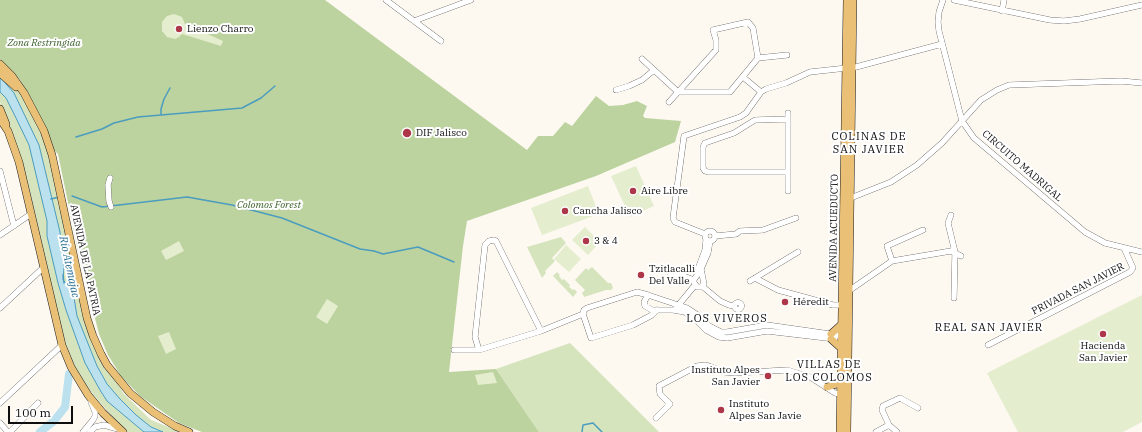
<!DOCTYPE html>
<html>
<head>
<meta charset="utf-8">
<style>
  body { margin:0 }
  #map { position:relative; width:1142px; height:432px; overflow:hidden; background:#fdf9f1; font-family:"IBM Plex Serif",serif }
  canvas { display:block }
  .scale { position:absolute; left:8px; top:406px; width:65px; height:18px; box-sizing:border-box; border:2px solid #0e0e0e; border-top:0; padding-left:5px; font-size:12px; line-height:14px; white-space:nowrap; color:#0e0e0e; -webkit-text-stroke:3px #fff; paint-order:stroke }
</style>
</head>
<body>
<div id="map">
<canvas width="1142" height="432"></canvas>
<div class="scale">100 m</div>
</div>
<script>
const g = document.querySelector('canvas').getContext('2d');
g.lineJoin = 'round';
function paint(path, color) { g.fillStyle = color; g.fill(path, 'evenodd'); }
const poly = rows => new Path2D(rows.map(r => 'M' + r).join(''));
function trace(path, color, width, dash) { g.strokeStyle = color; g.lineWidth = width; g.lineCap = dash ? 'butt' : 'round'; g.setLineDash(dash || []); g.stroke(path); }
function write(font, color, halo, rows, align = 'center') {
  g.font = font + ' "IBM Plex Serif",serif'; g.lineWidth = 4; g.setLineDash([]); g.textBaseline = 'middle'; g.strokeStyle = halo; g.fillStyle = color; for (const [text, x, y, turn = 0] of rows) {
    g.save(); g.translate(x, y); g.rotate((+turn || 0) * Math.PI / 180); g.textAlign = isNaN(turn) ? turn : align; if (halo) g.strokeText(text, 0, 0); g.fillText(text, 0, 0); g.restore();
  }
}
const green = poly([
  [0,68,24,97,42,131,51,157,97,350,124,394,151,420,181,432,128,432,121,427,87,387,73,363,63,335,28,183,0,102],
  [561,237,566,243,552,258,555,261,545,271,546,273,542,278,527,247],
  [592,267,608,283,611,283,613,288,611,290,606,290,584,297,582,293,585,290,575,280,586,268,588,270],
  [557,272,560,275,559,276,562,280,564,279,570,285,569,287,573,290,574,289,577,292,573,297,553,276],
  [570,343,659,432,539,432,496,369]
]);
const forest = poly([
  [0,0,325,0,527,150,538,136,553,136,565,122,572,126,596,96,609,106,623,105,637,101,647,106,643,116,645,118,681,121,675,142,596,176,467,221,463,246,449,372,496,369,539,432,202,432,179,423,140,396,121,376,108,355,99,334,77,246,58,154,53,149,35,106,20,80,0,59]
]);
const pitch = poly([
  [174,14,182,17,185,24,223,41,221,46,182,34,179,37,175,39,167,37,162,31,162,22,167,16],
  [636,166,654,206,630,217,611,176],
  [588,186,599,214,542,235,531,208],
  [585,227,600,242,588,255,572,240],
  [179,241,184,251,166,260,161,251],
  [566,245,581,259,569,272,554,259],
  [1142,295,1142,422,1123,432,1018,432,987,373],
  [327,299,338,306,327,324,316,317],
  [169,332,176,349,166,354,158,336],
  [493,372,497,383,478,385,475,375]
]);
const water = poly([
  [0,77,14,93,39,145,60,232,64,267,63,280,73,291,77,316,97,366,107,384,120,399,136,415,151,427,163,432,144,432,132,422,107,401,100,390,85,363,66,310,58,283,47,236,47,221,29,145,16,118,6,98,0,92,0,77]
]);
const stream = poly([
  [161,115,161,109,164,99,170,88],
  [76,137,102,129,114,123,138,117,242,108,261,98,275,86],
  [72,196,102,207,187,197,232,205,282,218,360,249,374,251,383,254,418,247,454,262],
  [51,199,59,197],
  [63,275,64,283],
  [582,432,583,425,593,423,602,432]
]);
const river = poly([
  [40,432,54,421,65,407,69,374]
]);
const minor = poly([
  [386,0,441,41],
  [943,0,939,12,938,22,939,31,962,121,974,138,1085,232,1105,243,1142,252],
  [954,0,1050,20,1064,21,1080,19,1142,5],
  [1002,11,1004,0],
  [414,21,471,0],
  [642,59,678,92,730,92,758,58,787,55],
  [743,77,761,92],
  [616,90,629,86,642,80,654,70],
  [669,102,716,50,716,40,713,30,748,22,753,28,758,58],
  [788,113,788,191],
  [788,119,755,120,734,133,705,143,703,147,703,168,705,171,708,172,788,172],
  [0,171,14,226],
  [110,178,108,185,109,201,111,207],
  [848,199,891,182,917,165,942,143,981,100,997,90,1009,85,1121,81,1142,83],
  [951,215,948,223,955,252,954,298],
  '705 236a5 5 0 1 1 10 0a5 5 0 1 1-10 0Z',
  [705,234,675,222,673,218,684,136,740,117,746,113,761,92,766,89,786,83,810,72,856,67,942,44],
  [0,235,31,214],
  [715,236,736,234,740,231,763,230,796,218],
  [706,240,705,250,698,269,698,274,693,281,697,287,701,287,704,284,701,269,708,253,710,241],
  [892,261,887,246,923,230],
  '670.5 273a3.5 3.5 0 1 1 7 0a3.5 3.5 0 1 1-7 0Z',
  [678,274,694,280],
  [755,278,778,290,833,305,843,305],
  [750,281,798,252],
  [702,286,720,301,729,305,734,306],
  [850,290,892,261,951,251,961,256],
  [648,295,637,292,587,308,584,310,583,314,591,338,633,325,652,315,657,310],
  '734.5 306a3.5 3.5 0 1 1 7 0a3.5 3.5 0 1 1-7 0Z',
  [0,308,44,267],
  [676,308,695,285],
  [835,339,767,331,727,338,719,337,706,330,696,320,685,312,673,310,652,310,645,306,644,302,648,295,687,308,699,316,709,326,721,332,727,332,767,325,844,336],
  [988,345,1130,272,1133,268,1124,248],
  [454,350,479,350,541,331,583,314],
  [479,350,475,337,485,245,489,241,494,240,496,241,541,331],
  [0,403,62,345],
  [656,418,670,404,660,394,659,386,697,366,706,365,724,372,735,373,787,370,810,377,835,393,841,394],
  [0,423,8,432],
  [10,432,38,403],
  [83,432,93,420,95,416,95,412,91,402],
  [90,432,95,427,104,425,118,429],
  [876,432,889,425],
  [897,432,889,425,882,410,883,406,900,398,918,408]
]);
const major = poly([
  [0,64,12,76,24,93,44,131,52,155,87,318,93,336,101,354,107,365,130,393,153,412,175,426,189,432],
  [0,73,16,87],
  [0,109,6,124],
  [0,119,8,131,19,162,62,345,71,367,88,395,103,413,123,432],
  [831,334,842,324],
  [831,339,842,349],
  [827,387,837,384,841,380],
  [840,432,847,0],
  [847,432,853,0]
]);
const markers = [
  [179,29,4,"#ae3649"],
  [407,133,5,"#ae3649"],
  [633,191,4,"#ae3649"],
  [565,211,4,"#ae3649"],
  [586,241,4,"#ae3649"],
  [641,275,4,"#ae3649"],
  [785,302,4,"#ae3649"],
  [1103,334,4,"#ae3649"],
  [768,376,4,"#ae3649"],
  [721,410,4,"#ae3649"]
];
const poiNames = [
  ["Lienzo Charro",187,29],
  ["DIF Jalisco",416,133],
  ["Aire Libre",641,191],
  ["Cancha Jalisco",573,211],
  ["3 & 4",594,241],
  ["Tzitlacalli",649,269],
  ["Del Valle",649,281],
  ["Héredit",793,302],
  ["Hacienda",1103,346,"center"],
  ["San Javier",1103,358,"center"],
  ["Instituto Alpes",760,370,"right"],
  ["San Javier",760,382,"right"],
  ["Instituto",729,404],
  ["Alpes San Javie",729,416]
];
const parkNames = [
  ["Zona Restringida",44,43],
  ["Colomos Forest",269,205]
];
const streetNames = [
  ["CIRCUITO MADRIGAL",1022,166,41],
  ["AVENIDA ACUEDUCTO",834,228,-89],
  ["AVENIDA DE LA PATRIA",85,260,78],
  ["PRIVADA SAN JAVIER",1078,289,-27]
];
const neighbourhoodNames = [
  ["COLINAS DE",869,137],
  ["SAN JAVIER",869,150],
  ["LOS VIVEROS",727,319],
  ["REAL SAN JAVIER",989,328],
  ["VILLAS DE",829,365],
  ["LOS COLOMOS",829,378]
];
const waterNames = [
  ["Río Atemajac",69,267,78]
];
paint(green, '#d6e4be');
paint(forest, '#bcd39f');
paint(pitch, '#e5edcf');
paint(water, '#bbe1ef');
trace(water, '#4b9cbe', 1);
trace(stream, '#4b9cbe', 1.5);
trace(river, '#bbe1ef', 8);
trace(minor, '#414141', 6);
trace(major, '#1f1f1f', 8);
trace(minor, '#fff', 5.5);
trace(major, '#e9c076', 7);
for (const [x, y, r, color] of markers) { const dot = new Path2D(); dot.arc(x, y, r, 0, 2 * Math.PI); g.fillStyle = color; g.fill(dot); trace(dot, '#fff', 1.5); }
write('10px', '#0e0e0e', '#fff', poiNames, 'left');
write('italic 10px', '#385e26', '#fff', parkNames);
write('10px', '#0e0e0e', '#fff', streetNames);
g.letterSpacing = '1px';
write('11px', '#0e0e0e', '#fff', neighbourhoodNames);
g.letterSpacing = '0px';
write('italic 11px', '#266e92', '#fff', waterNames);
</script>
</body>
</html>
